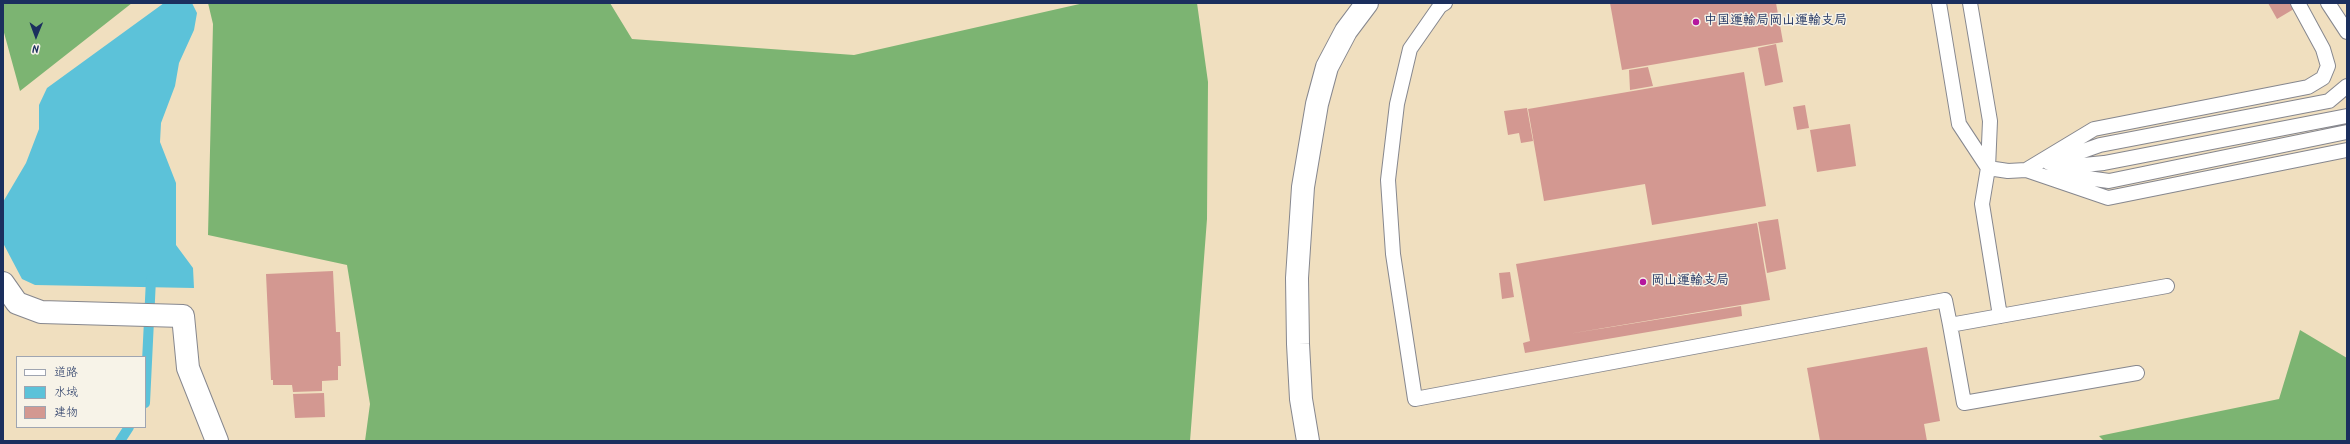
<!DOCTYPE html>
<html>
<head>
<meta charset="utf-8">
<style>
  body { margin:0 }
  #map { position:relative; width:2350px; height:444px; overflow:hidden; background:#f0dfbf; font-family:Kalam,"Klee One",sans-serif }
  canvas { display:block }
  .frame { position:absolute; inset:0; border:4px solid #1b2f5e; pointer-events:none }
  .legend { position:absolute; left:16px; top:356px; width:130px; height:72px; box-sizing:border-box; background:#f7f3e8; border:1px solid #9fa5b1; margin:0; padding:5px 7px; list-style:none; font-size:12px; color:#1b2f5e }
  .legend li { display:flex; align-items:center; gap:8px; height:20px }
  .legend b { width:20px; border:1px solid #9fa5b1 }
  .north { position:absolute; left:16px; top:16px; width:40px; height:40px; -webkit-text-stroke:3px #f7f3e8; paint-order:stroke; rotate:181deg; font-size:11px; font-weight:700; line-height:16px; text-align:center; color:#1b2f5e }
  .north::after { content:''; display:block; margin:auto; width:14px; height:18px; background:#1b2f5e; clip-path:polygon(50% 0,100% 100%,50% 72%,0 100%) }
</style>
</head>
<body>
<div id="map">
<canvas width="2350" height="444"></canvas>
<div class="frame"></div>
<ul class="legend">
<li><b style="height:5px;background:#fff"></b>道路</li>
<li><b style="height:11px;background:#5cc2d9"></b>水域</li>
<li><b style="height:11px;background:#d39891"></b>建物</li>
</ul>
<div class="north">N</div>
</div>
<script>
const g = document.querySelector('canvas').getContext('2d');
g.lineJoin = 'round';
function paint(path, color) { g.fillStyle = color; g.fill(path, 'evenodd'); }
const poly = rows => new Path2D(rows.map(r => 'M' + r).join(''));
function trace(path, color, width, dash) { g.strokeStyle = color; g.lineWidth = width; g.lineCap = dash ? 'butt' : 'round'; g.setLineDash(dash || []); g.stroke(path); }
function write(font, color, halo, rows, align = 'center') {
  g.font = font + ' Kalam,"Klee One",sans-serif'; g.lineWidth = 3; g.setLineDash([]); g.textBaseline = 'middle'; g.strokeStyle = halo; g.fillStyle = color; for (const [text, x, y, turn = 0] of rows) {
    g.save(); g.translate(x, y); g.rotate((+turn || 0) * Math.PI / 180); g.textAlign = isNaN(turn) ? turn : align; if (halo) g.strokeText(text, 0, 0); g.fillText(text, 0, 0); g.restore();
  }
}
const forest = poly([
  [3,3,132,3,20,91,3,29],
  [208,3,610,3,632,39,854,55,1084,3,1197,3,1208,82,1207,219,1190,441,365,441,370,404,347,265,208,235,213,24],
  [2300,330,2347,358,2347,441,2104,441,2099,436,2279,399]
]);
const water = poly([
  [164,3,192,3,197,13,194,30,179,63,175,86,161,123,160,142,176,183,176,245,193,268,194,288,35,285,22,279,3,243,3,202,26,163,39,129,39,105,47,88]
]);
const stream = poly([
  [145,403,151,279],
  [120,441,129,427]
]);
const building = poly([
  [1610,3,1776,3,1783,42,1622,70],
  [2268,3,2304,3,2277,19],
  [1776,44,1783,82,1765,86,1758,48],
  [1648,67,1653,86,1630,90,1629,70],
  [1744,72,1766,206,1652,225,1645,184,1544,201,1528,109],
  [1805,105,1809,128,1797,130,1793,107],
  [1527,108,1533,141,1521,143,1519,133,1508,135,1504,111],
  [1850,124,1856,166,1817,172,1810,130],
  [1778,219,1786,269,1767,273,1758,222],
  [1757,223,1770,300,1568,334,1741,306,1742,316,1525,353,1523,343,1530,341,1516,264],
  [333,271,336,332,340,332,341,366,338,366,338,380,322,381,322,391,293,392,292,385,273,385,273,380,271,380,266,274],
  [1510,272,1514,297,1502,299,1499,273],
  [1927,347,1940,421,1924,424,1927,441,1820,441,1807,368],
  [324,393,325,417,295,418,293,394]
]);
const service = poly([
  [1445,3,1440,6,1410,49,1397,104,1388,180,1393,254,1415,399,1945,300,1950,325,2167,286],
  [1939,3,1959,124,1988,168,1982,204,2000,316],
  [1970,3,1990,121,1988,168,2008,171,2026,170,2094,129,2308,87,2323,78,2328,66,2323,49,2298,3],
  [2328,3,2347,32],
  [2049,163,2100,145,2329,101,2347,86],
  [2054,168,2104,163,2347,116],
  [2026,170,2108,198,2347,150],
  [2058,174,2109,181,2347,132],
  [1950,325,1964,403,2137,373]
]);
const minor = poly([
  [3,283,17,303,41,312,183,316,188,368,217,441]
]);
const tertiary = poly([
  [1308,441,1301,399,1298,344,1297,278,1303,187,1317,104,1327,67,1346,31,1367,3]
]);
const markers = [
  [1696,22,4,"#b5179e"],
  [1643,282,4,"#b5179e"]
];
const poiNames = [
  ["中国運輸局岡山運輸支局",1704,22],
  ["岡山運輸支局",1651,282]
];
paint(forest, '#7cb472');
paint(water, '#5cc2d9');
trace(stream, '#5cc2d9', 10);
paint(building, '#d39891');
trace(service, '#86878e', 16);
trace(minor, '#86878e', 24);
trace(tertiary, '#86878e', 24);
trace(service, '#fff', 14);
trace(minor, '#fff', 22);
trace(tertiary, '#fff', 22);
for (const [x, y, r, color] of markers) { const dot = new Path2D(); dot.arc(x, y, r, 0, 2 * Math.PI); g.fillStyle = color; g.fill(dot); trace(dot, '#f7f3e8', 1.5); }
write('bold 13px', '#1b2f5e', '#f7f3e8', poiNames, 'left');
</script>
</body>
</html>
